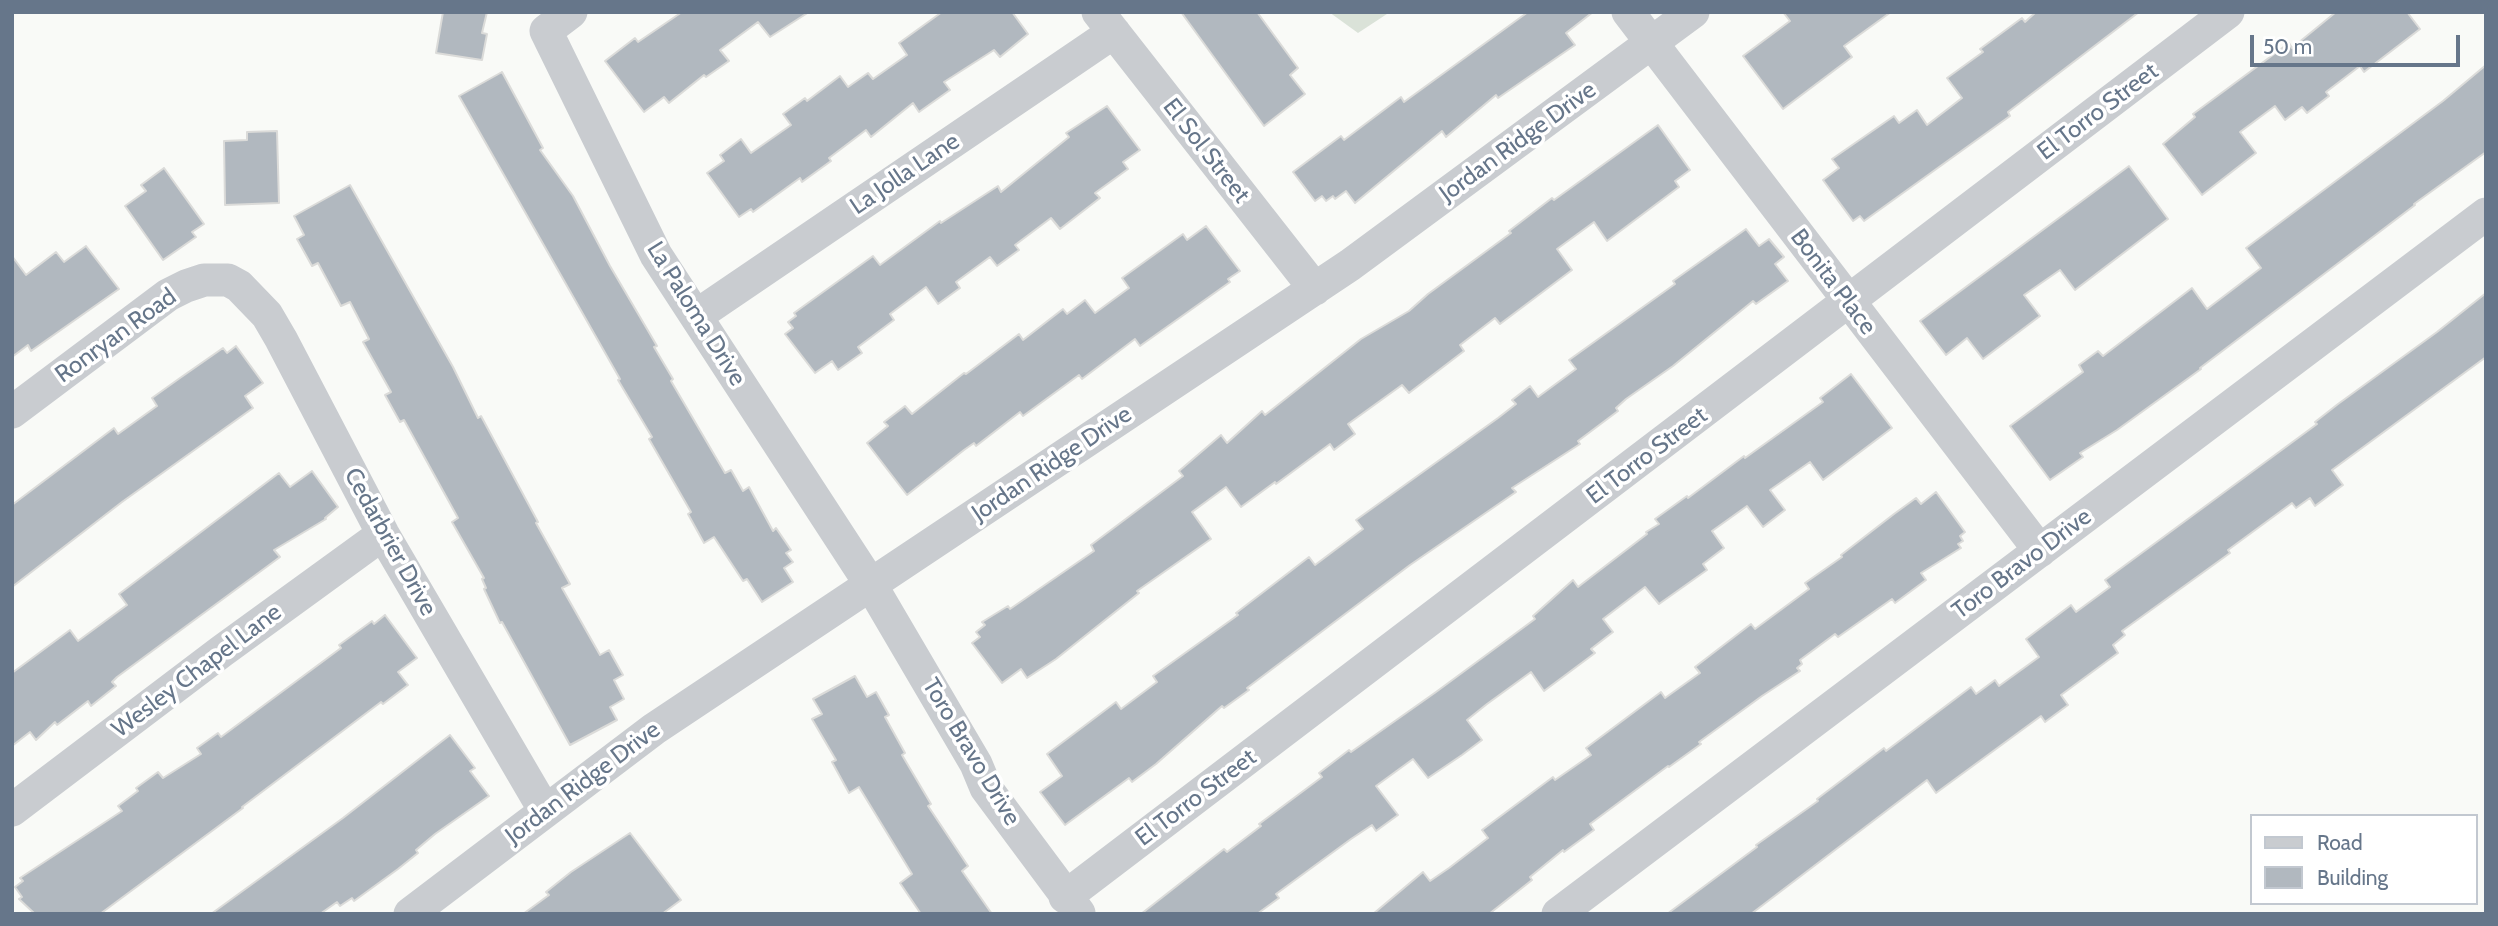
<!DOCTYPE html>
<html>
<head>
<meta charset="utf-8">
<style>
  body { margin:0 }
  #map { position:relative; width:2498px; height:926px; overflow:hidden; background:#f9faf7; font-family:Cabin,sans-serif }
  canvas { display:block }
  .frame { position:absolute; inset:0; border:14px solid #66768a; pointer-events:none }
  .legend { position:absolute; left:2250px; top:814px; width:228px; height:91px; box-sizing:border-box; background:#fff; border:2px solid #c2c8d0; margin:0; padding:9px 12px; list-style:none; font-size:21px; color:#66768a }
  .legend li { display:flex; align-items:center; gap:14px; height:35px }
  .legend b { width:35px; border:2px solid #c2c8d0 }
  .scale { position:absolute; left:2250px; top:35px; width:210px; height:32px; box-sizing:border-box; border:4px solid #66768a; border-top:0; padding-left:9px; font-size:21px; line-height:24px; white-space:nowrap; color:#66768a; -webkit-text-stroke:5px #fff; paint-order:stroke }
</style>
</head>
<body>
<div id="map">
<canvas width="2498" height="926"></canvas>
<div class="frame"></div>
<ul class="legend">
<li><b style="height:9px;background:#c9ccd0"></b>Road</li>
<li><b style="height:19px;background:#b1b8bf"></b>Building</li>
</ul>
<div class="scale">50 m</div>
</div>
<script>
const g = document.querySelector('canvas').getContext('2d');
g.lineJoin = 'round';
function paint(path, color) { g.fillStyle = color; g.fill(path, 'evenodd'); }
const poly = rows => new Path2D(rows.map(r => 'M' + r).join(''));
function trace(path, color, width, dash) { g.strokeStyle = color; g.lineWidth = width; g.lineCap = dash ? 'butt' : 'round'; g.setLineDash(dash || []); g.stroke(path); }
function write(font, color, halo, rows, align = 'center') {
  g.font = font + ' Cabin,sans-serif'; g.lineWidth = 7; g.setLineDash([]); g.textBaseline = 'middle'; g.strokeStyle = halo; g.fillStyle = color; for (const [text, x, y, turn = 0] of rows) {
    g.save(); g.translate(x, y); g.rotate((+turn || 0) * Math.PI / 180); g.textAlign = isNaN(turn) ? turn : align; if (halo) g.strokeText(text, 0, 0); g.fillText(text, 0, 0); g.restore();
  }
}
const green = poly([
  [1329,12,1390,12,1358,33]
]);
const building = poly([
  [443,12,487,12,482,33,487,34,482,60,436,53,443,12],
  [682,12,809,12,770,37,758,22,720,50,729,61,706,77,704,75,669,103,664,97,644,112,605,61,635,38,638,42,682,12],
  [942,12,1012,12,1028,34,1000,57,994,50,944,82,950,90,919,112,913,103,871,137,866,130,829,158,831,161,802,182,800,178,753,212,751,209,739,217,707,173,724,161,720,155,741,139,751,153,791,125,783,114,805,98,807,101,840,76,848,87,868,73,873,79,907,55,899,43,942,12],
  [1181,12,1257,12,1298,68,1290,75,1305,94,1264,126,1181,12],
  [1528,12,1593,12,1566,33,1575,45,1498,98,1496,95,1446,137,1442,131,1355,203,1346,191,1335,199,1333,196,1326,201,1322,196,1315,201,1293,172,1341,136,1344,140,1401,97,1404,102,1528,12],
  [1783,12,1891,12,1844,46,1852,57,1783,109,1743,56,1790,21,1783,12],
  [2036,12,2139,12,2008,112,2010,116,1864,221,1860,216,1853,221,1823,180,1839,168,1832,159,1894,116,1899,123,1917,110,1927,125,1962,98,1947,78,1983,52,1980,49,2022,18,2025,22,2036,12],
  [2336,12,2407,12,2420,29,2364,72,2360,66,2326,92,2329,96,2307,113,2302,107,2285,120,2275,106,2240,132,2256,153,2202,195,2163,144,2195,117,2193,114,2289,43,2292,48,2336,12],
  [2486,65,2486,152,2414,204,2415,205,2200,368,2201,369,2117,430,2080,453,2083,457,2050,480,2010,426,2083,372,2079,365,2098,351,2103,356,2192,288,2207,309,2261,268,2246,248,2443,101,2486,65],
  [502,72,543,148,540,150,573,196,610,266,657,346,654,347,673,379,671,381,725,473,731,470,743,491,749,487,773,531,776,528,791,550,786,553,793,562,784,568,793,582,762,602,747,579,743,581,714,537,704,543,688,514,691,512,649,439,652,437,618,380,620,379,459,96,502,72],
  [1107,106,1140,150,1123,162,1128,169,1095,193,1100,198,1060,229,1051,218,1015,245,1019,250,997,266,990,257,956,282,960,288,938,304,926,287,890,314,894,320,858,347,862,353,838,370,832,361,815,373,785,334,793,328,788,322,796,316,794,313,873,256,880,265,940,221,941,223,998,186,1001,192,1069,137,1066,133,1107,106],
  [1658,125,1690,170,1675,181,1679,187,1607,241,1594,222,1557,249,1572,270,1500,324,1495,318,1460,345,1464,351,1409,393,1402,385,1348,424,1355,434,1334,450,1330,444,1276,484,1275,482,1241,507,1226,487,1192,512,1211,539,1137,591,1139,593,1056,659,1027,678,1021,669,1002,683,972,643,980,637,976,632,985,625,982,622,1008,606,1010,609,1094,551,1091,545,1183,476,1179,471,1221,435,1227,443,1262,411,1265,415,1361,339,1409,311,1428,294,1511,233,1509,231,1552,198,1554,200,1658,125],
  [277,131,279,203,225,205,224,141,247,140,247,132,277,131],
  [2129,166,2168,219,2075,290,2060,270,2024,295,2040,316,1983,359,1967,338,1946,355,1920,321,2129,166],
  [164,168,204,224,192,232,196,237,163,260,125,206,146,191,141,185,164,168],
  [350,185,453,367,478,418,481,416,538,522,536,523,570,584,562,588,600,655,609,650,623,675,614,680,624,699,610,707,617,720,570,745,502,622,500,623,484,589,486,588,482,579,484,578,452,522,458,518,404,420,400,422,385,395,391,392,363,342,369,339,350,302,341,306,318,263,312,266,297,239,304,235,294,216,350,185],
  [1206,226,1240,271,1228,279,1230,282,1140,346,1135,339,1082,379,1079,375,1023,416,1020,412,976,446,974,443,964,450,907,495,867,443,888,426,884,422,905,406,912,414,964,373,966,374,1019,334,1023,340,1063,309,1067,314,1085,300,1095,313,1129,288,1122,278,1183,234,1187,240,1206,226],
  [1746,229,1759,246,1769,239,1784,257,1775,264,1788,281,1756,304,1753,301,1673,366,1626,399,1616,408,1618,411,1578,441,1580,444,1512,488,1516,492,1410,565,1247,688,1249,690,1224,708,1222,706,1156,764,1132,782,1129,778,1065,825,1040,792,1062,776,1047,754,1116,702,1121,709,1157,682,1153,676,1238,615,1236,613,1309,557,1315,565,1363,529,1356,520,1498,418,1516,404,1512,400,1530,386,1538,397,1576,369,1569,360,1675,284,1673,281,1746,229],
  [86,246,119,289,31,351,28,345,12,357,12,256,26,275,56,252,64,262,86,246],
  [2486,293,2486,357,2332,470,2343,485,2315,506,2310,498,2296,508,2292,503,2228,550,2230,553,2122,631,2125,635,2113,645,2118,653,2061,695,2068,705,2045,722,2041,716,1936,793,1927,780,1751,914,1667,914,1757,847,1756,845,1818,801,1817,799,1884,748,1886,751,1971,687,1976,694,1995,680,1999,686,2039,657,2026,639,2071,605,2076,612,2110,587,2105,580,2317,424,2315,422,2338,404,2437,332,2486,293],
  [236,346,263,383,245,396,253,408,122,502,12,587,12,505,114,428,118,434,157,406,152,398,180,378,223,348,227,353,236,346],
  [1851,374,1892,428,1823,480,1810,462,1770,490,1785,510,1763,527,1747,506,1712,531,1724,548,1703,564,1707,570,1659,604,1645,587,1603,619,1613,632,1591,649,1595,653,1544,691,1531,672,1487,704,1467,720,1482,740,1462,755,1428,778,1413,759,1376,786,1398,815,1376,831,1372,825,1351,839,1276,894,1279,898,1257,914,1141,914,1224,849,1227,852,1261,826,1259,824,1322,777,1319,773,1349,750,1351,752,1436,692,1535,619,1533,616,1573,580,1578,587,1647,534,1646,532,1659,524,1655,519,1687,496,1688,498,1744,456,1745,458,1823,402,1820,398,1851,374],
  [312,471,338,507,325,518,326,519,274,550,280,557,117,677,112,682,116,686,91,706,88,701,57,725,55,722,36,740,30,732,12,746,12,673,70,630,78,641,127,605,119,594,279,473,290,487,312,471],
  [1936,492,1965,532,1960,536,1963,541,1958,544,1961,548,1921,573,1926,580,1895,603,1892,599,1838,637,1835,634,1800,660,1802,664,1797,668,1800,671,1762,696,1699,742,1701,744,1669,767,1668,766,1590,824,1594,830,1564,852,1563,850,1530,877,1532,880,1489,914,1373,914,1423,872,1430,881,1449,868,1488,838,1482,830,1553,777,1555,780,1591,755,1586,748,1661,692,1665,698,1700,673,1695,667,1751,624,1755,629,1809,589,1805,583,1842,557,1841,555,1894,514,1916,498,1921,504,1936,492],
  [385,615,417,658,398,672,408,685,383,704,381,702,242,807,243,808,100,914,35,914,19,899,22,897,15,887,23,881,20,878,122,811,118,806,138,791,136,788,158,772,163,778,201,754,197,748,218,733,221,737,341,648,339,645,372,621,374,624,385,615],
  [855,676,867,697,876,692,889,715,885,717,905,753,902,755,931,804,928,806,968,866,962,871,992,914,921,914,900,883,912,874,859,787,849,793,832,762,836,760,812,719,822,714,813,699,855,676],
  [450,735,475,768,470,771,489,796,435,834,416,850,418,853,398,869,354,901,352,898,340,906,337,902,320,914,211,914,343,818,450,735],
  [630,833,681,900,662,914,523,914,549,895,546,892,571,872,630,833]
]);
const street = poly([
  [571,12,546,31,656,255,871,585,976,764,986,788,1079,913],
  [1098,12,1315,289],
  [1628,12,2040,551],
  [696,316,1114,32],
  [12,412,168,295,186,286,204,280,228,280,239,286,267,315,281,339,383,534,545,811],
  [12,810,222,651,383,534],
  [1065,897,2228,12],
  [410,914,654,729,1350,265,1693,12],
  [1558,914,2486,214]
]);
const streetNames = [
  ["El Torro Street",2098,112,-37],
  ["Jordan Ridge Drive",1518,142,-36],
  ["El Sol Street",1206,151,52],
  ["La Jolla Lane",905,174,-34],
  ["Bonita Place",1833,282,53],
  ["La Paloma Drive",696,314,58],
  ["Ronryan Road",116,336,-36],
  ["El Torro Street",1647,456,-37],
  ["Jordan Ridge Drive",1052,464,-34],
  ["Cedarbrier Drive",390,542,61],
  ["Toro Bravo Drive",2022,564,-37],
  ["Wesley Chapel Lane",197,671,-37],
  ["Toro Bravo Drive",971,752,59],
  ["Jordan Ridge Drive",583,783,-37],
  ["El Torro Street",1196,798,-37]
];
paint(green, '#dae2d8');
paint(building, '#b1b8bf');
trace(building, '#dbdbd9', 2);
trace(street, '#c9ccd0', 33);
write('24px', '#66768a', '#fff', streetNames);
</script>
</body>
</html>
